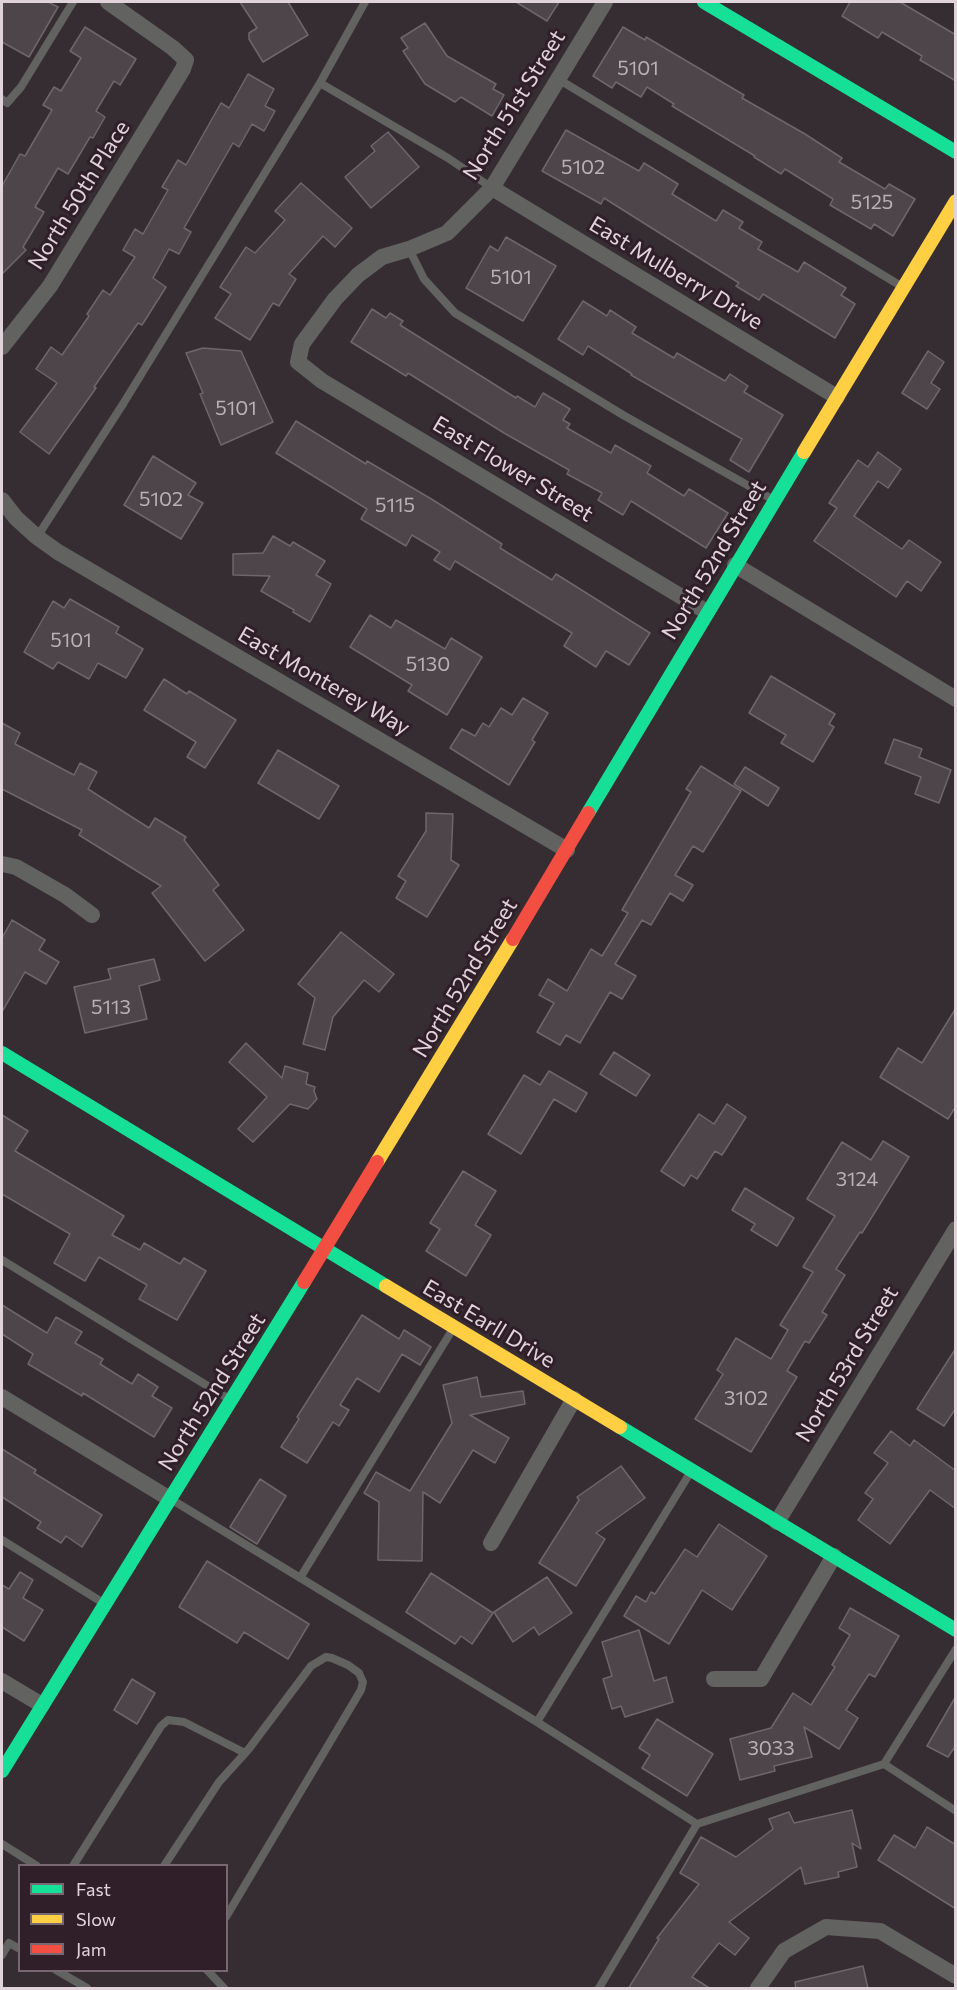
<!DOCTYPE html>
<html>
<head>
<meta charset="utf-8">
<style>
  body { margin:0 }
  #map { position:relative; width:957px; height:1990px; overflow:hidden; background:#362d32; font-family:Commissioner,sans-serif }
  canvas { display:block }
  .frame { position:absolute; inset:0; border:3px solid #e0d4da; pointer-events:none }
  .legend { position:absolute; left:18px; top:1864px; width:210px; height:108px; box-sizing:border-box; background:#301f29; border:2px solid #766770; margin:0; padding:8px 10px; list-style:none; font-size:18px; color:#e0d4da }
  .legend li { display:flex; align-items:center; gap:12px; height:30px }
  .legend b { width:30px; border:2px solid #766770 }
</style>
</head>
<body>
<div id="map">
<canvas width="957" height="1990"></canvas>
<div class="frame"></div>
<ul class="legend">
<li><b style="height:8px;background:#16e098"></b>Fast</li>
<li><b style="height:8px;background:#ffcf43"></b>Slow</li>
<li><b style="height:8px;background:#f24e42"></b>Jam</li>
</ul>
</div>
<script>
const g = document.querySelector('canvas').getContext('2d');
g.lineJoin = 'round';
function paint(path, color) { g.fillStyle = color; g.fill(path, 'evenodd'); }
const poly = rows => new Path2D(rows.map(r => 'M' + r).join(''));
function trace(path, color, width, dash) { g.strokeStyle = color; g.lineWidth = width; g.lineCap = dash ? 'butt' : 'round'; g.setLineDash(dash || []); g.stroke(path); }
function write(font, color, halo, rows, align = 'center') {
  g.font = font + ' Commissioner,sans-serif'; g.lineWidth = 6; g.setLineDash([]); g.textBaseline = 'middle'; g.strokeStyle = halo; g.fillStyle = color; for (const [text, x, y, turn = 0] of rows) {
    g.save(); g.translate(x, y); g.rotate((+turn || 0) * Math.PI / 180); g.textAlign = isNaN(turn) ? turn : align; if (halo) g.strokeText(text, 0, 0); g.fillText(text, 0, 0); g.restore();
  }
}
const building = poly([
  [2,2,48,2,58,7,29,57,2,42,2,2],
  [240,2,288,2,308,35,263,62,249,39,249,33,257,28,240,2],
  [516,2,559,2,547,21,516,2],
  [850,2,900,2,956,35,956,81,920,60,922,56,882,32,878,38,842,16,850,2],
  [425,23,447,56,496,84,493,89,504,95,492,116,461,97,455,102,425,84,403,51,408,48,401,38,425,23],
  [85,27,136,59,120,85,114,81,96,111,105,117,93,138,90,137,68,174,58,168,35,207,44,212,23,247,26,250,2,274,2,186,20,154,25,156,52,110,43,105,54,87,61,91,81,58,70,51,85,27],
  [623,27,645,40,646,37,744,95,742,98,805,134,842,158,839,162,885,189,889,184,915,199,893,236,874,224,871,229,830,205,833,199,785,169,781,174,754,157,755,156,672,106,674,104,647,87,641,97,616,82,612,88,593,76,623,27],
  [248,74,274,89,265,106,275,111,264,131,252,124,239,147,233,143,184,228,191,232,179,254,169,249,153,278,166,287,142,325,138,323,94,387,96,388,49,454,20,432,57,383,36,369,51,347,62,355,89,316,87,314,103,290,110,295,135,257,123,250,135,229,143,234,168,190,162,187,178,160,186,165,221,103,229,108,248,74],
  [566,130,639,171,644,163,678,184,672,194,716,221,723,210,743,222,739,228,762,242,758,249,798,272,804,262,846,288,841,295,855,304,835,338,763,294,759,300,736,286,739,283,604,198,601,204,542,171,566,130],
  [388,132,419,167,371,208,345,177,375,151,371,146,388,132],
  [301,183,352,228,335,247,323,236,289,274,296,279,279,306,273,303,250,340,215,318,231,294,220,287,246,247,255,253,285,220,275,211,301,183],
  [506,237,556,266,523,321,466,288,490,246,498,251,506,237],
  [583,301,607,316,610,310,636,327,632,333,674,358,677,353,725,381,730,374,748,386,744,392,783,415,749,472,730,460,742,439,631,375,632,374,588,346,583,355,558,339,583,301],
  [372,309,386,318,390,313,403,321,400,325,516,398,517,396,535,407,543,393,570,409,563,420,570,424,567,428,611,453,615,445,651,466,647,473,684,496,689,489,728,513,706,548,631,501,623,515,598,500,602,493,567,474,569,470,504,433,408,373,406,376,351,342,372,309],
  [203,348,241,351,273,422,221,445,200,394,203,393,186,353,203,348],
  [928,351,944,362,931,383,940,389,927,409,902,393,928,351],
  [296,421,366,464,367,461,433,500,502,544,500,548,552,580,556,574,650,633,629,665,606,651,596,667,564,646,572,633,455,561,450,570,434,560,440,552,412,535,406,546,361,519,367,509,276,453,296,421],
  [878,452,901,469,888,488,878,481,854,516,902,549,909,540,941,562,921,591,907,581,896,597,814,541,837,508,829,503,858,460,868,467,878,452],
  [153,456,196,483,188,495,203,503,181,539,124,505,153,456],
  [273,536,290,546,293,542,325,561,316,575,331,584,310,622,293,612,294,610,261,591,270,576,233,575,233,554,263,553,273,536],
  [70,599,119,627,116,633,143,649,126,678,98,663,89,679,58,662,53,669,24,652,53,601,64,608,70,599],
  [370,615,391,628,396,620,445,649,451,638,482,657,447,715,408,691,412,685,350,647,370,615],
  [771,676,835,714,829,724,834,727,813,762,781,743,786,735,749,713,771,676],
  [164,679,187,694,189,691,236,720,205,768,187,757,196,742,144,710,164,679],
  [523,698,548,713,532,740,535,742,509,785,450,748,462,729,475,736,483,723,489,727,501,708,512,715,523,698],
  [2,723,20,733,15,744,74,775,80,763,97,772,88,789,149,828,155,818,186,837,184,840,219,885,213,890,244,930,205,961,152,893,161,886,79,835,82,830,2,789,2,723],
  [894,739,922,749,919,757,951,770,939,803,915,794,921,777,885,763,894,739],
  [278,750,339,786,319,819,258,783,278,750],
  [701,766,741,791,703,852,693,846,675,875,693,885,683,901,670,893,651,925,642,920,615,964,636,976,622,999,610,992,580,1043,566,1035,560,1045,537,1032,554,1003,539,995,548,979,567,991,591,949,602,956,628,913,622,910,691,792,686,789,701,766],
  [745,767,779,788,768,806,734,784,745,767],
  [426,813,453,814,451,860,459,865,427,917,396,898,406,881,398,876,426,831,426,813],
  [12,920,45,940,39,950,59,962,46,984,25,972,2,1012,2,938,12,920],
  [341,932,394,974,379,992,364,980,333,1017,325,1050,303,1044,315,998,298,984,341,932],
  [154,959,160,980,139,986,147,1019,85,1033,74,987,111,979,108,969,154,959],
  [956,1008,956,1106,948,1119,880,1077,898,1048,922,1063,956,1008],
  [246,1043,282,1078,285,1066,308,1073,306,1084,315,1087,314,1091,317,1099,308,1109,290,1104,253,1142,238,1129,267,1097,229,1062,246,1043],
  [614,1052,650,1075,636,1096,600,1074,614,1052],
  [549,1071,587,1093,576,1112,554,1099,521,1154,488,1134,524,1075,540,1085,549,1071],
  [727,1104,746,1117,722,1155,715,1151,697,1179,691,1175,684,1186,661,1171,699,1114,714,1124,727,1104],
  [2,1115,28,1131,15,1151,124,1216,112,1235,140,1250,144,1243,180,1264,184,1258,206,1271,177,1320,139,1299,147,1285,99,1257,85,1281,54,1263,70,1234,2,1194,2,1115],
  [883,1141,909,1157,862,1233,860,1232,836,1269,845,1275,822,1312,827,1315,809,1343,805,1341,787,1371,797,1377,751,1452,695,1419,723,1374,717,1370,736,1338,771,1359,788,1330,780,1325,813,1272,803,1267,835,1216,807,1199,842,1142,871,1160,883,1141],
  [463,1171,496,1191,475,1225,491,1235,466,1276,426,1251,440,1229,430,1223,463,1171],
  [745,1188,794,1218,777,1246,751,1230,755,1224,732,1210,745,1188],
  [2,1305,47,1333,56,1317,82,1332,75,1343,103,1359,100,1364,132,1384,138,1374,158,1387,152,1396,172,1408,154,1437,83,1393,82,1396,28,1364,33,1354,2,1334,2,1305],
  [362,1315,399,1339,404,1330,431,1347,420,1365,402,1354,379,1392,357,1378,340,1405,349,1410,339,1426,333,1422,307,1463,281,1447,299,1419,297,1417,362,1315],
  [956,1348,956,1408,944,1426,917,1409,956,1348],
  [477,1377,481,1397,523,1391,525,1404,470,1415,509,1438,495,1463,473,1450,440,1503,423,1492,422,1561,378,1560,379,1502,364,1493,376,1472,410,1491,452,1423,443,1385,477,1377],
  [891,1431,910,1446,914,1440,956,1471,956,1509,930,1490,890,1544,858,1520,873,1499,865,1493,888,1463,874,1453,891,1431],
  [2,1449,36,1470,34,1473,102,1515,82,1547,66,1536,61,1543,37,1528,41,1522,2,1497,2,1449],
  [621,1466,645,1498,596,1533,605,1539,576,1586,539,1563,579,1500,577,1497,621,1466],
  [260,1479,286,1496,257,1544,230,1527,260,1479],
  [719,1524,767,1556,732,1610,702,1590,669,1644,624,1616,636,1596,646,1602,651,1592,655,1594,685,1549,697,1557,719,1524],
  [207,1561,309,1624,288,1659,244,1632,237,1643,179,1607,207,1561],
  [20,1572,33,1580,23,1598,43,1610,24,1641,2,1627,2,1585,9,1589,20,1572],
  [431,1573,493,1613,472,1644,461,1636,455,1644,406,1612,431,1573],
  [547,1577,572,1613,539,1635,534,1627,513,1642,494,1612,547,1577],
  [850,1608,899,1636,875,1677,869,1674,846,1710,858,1718,839,1749,804,1727,812,1757,774,1766,775,1771,740,1780,730,1739,771,1728,793,1693,811,1705,835,1667,832,1665,850,1635,839,1628,850,1608],
  [639,1630,654,1681,666,1677,673,1702,625,1717,621,1706,612,1709,603,1679,612,1676,602,1642,639,1630],
  [132,1679,155,1693,137,1724,114,1710,132,1679],
  [956,1696,956,1745,948,1757,927,1746,956,1696],
  [657,1719,713,1754,687,1796,642,1768,650,1755,639,1748,657,1719],
  [852,1810,861,1849,852,1843,857,1867,838,1872,839,1877,805,1884,801,1867,729,1922,749,1938,735,1955,719,1943,692,1977,711,1989,628,1989,659,1939,657,1938,699,1884,680,1873,701,1837,736,1857,773,1829,769,1819,789,1812,794,1823,852,1810],
  [927,1827,956,1845,956,1909,878,1860,894,1835,915,1848,927,1827],
  [863,1966,868,1989,796,1989,795,1982,863,1966]
]);
const lane = poly([
  [558,79,901,286],
  [320,83,448,158,492,188],
  [2,99,7,103,21,87,73,2],
  [409,249,424,279,455,313,623,415,772,499],
  [37,537,123,404,320,83,365,2],
  [2,1260,229,1399],
  [174,1501,537,1722,697,1824,884,1764,956,1649],
  [2,1540,105,1604],
  [300,1578,454,1327],
  [537,1722,690,1473],
  [884,1764,956,1811],
  [2,1844,37,1866],
  [73,1866,161,1726,168,1720,184,1722,245,1753],
  [164,1866,219,1782,248,1750,311,1666,326,1657,332,1658,348,1665,359,1673,363,1682,361,1690,226,1917],
  [2,1955,9,1943,20,1949],
  [56,1970,87,1988],
  [207,1970,224,1988],
  [599,1988,697,1824]
]);
const street = poly([
  [605,2,492,188,447,233,409,249,382,257,358,275,335,299,302,344,298,362,322,381,707,612],
  [492,188,837,397],
  [2,347,50,286,183,69,186,60,173,48,108,2],
  [2,500,16,518,37,537,58,552,567,850],
  [735,565,956,699],
  [2,864,16,867,65,895,92,915],
  [2,1397,170,1499],
  [777,1522,956,1229],
  [491,1543,574,1399],
  [714,1679,761,1679,834,1556],
  [2,1681,42,1705],
  [758,1988,784,1951,826,1927,880,1931,956,1976]
]);
const fast = poly([
  [704,2,956,152],
  [588,813,804,452],
  [2,1053,386,1286],
  [620,1427,956,1630],
  [2,1771,304,1282]
]);
const slow = poly([
  [804,452,956,201],
  [377,1162,513,939],
  [386,1286,620,1427]
]);
const jam = poly([
  [513,939,588,813],
  [304,1282,377,1162]
]);
const numberNames = [
  ["5101",638,68],
  ["5102",583,167],
  ["5125",872,202],
  ["5101",511,277],
  ["5101",236,408],
  ["5102",161,499],
  ["5115",395,505],
  ["5101",71,640],
  ["5130",428,664],
  ["5113",111,1007],
  ["3124",857,1179],
  ["3102",746,1398],
  ["3033",771,1748]
];
const streetNames = [
  ["North 51st Street",514,105,-58],
  ["North 50th Place",79,195,-58],
  ["East Mulberry Drive",676,273,31],
  ["East Flower Street",513,469,31],
  ["North 52nd Street",714,560,-59],
  ["East Monterey Way",324,681,30],
  ["North 52nd Street",465,978,-59],
  ["East Earll Drive",489,1324,31],
  ["North 53rd Street",847,1364,-59],
  ["North 52nd Street",212,1392,-58]
];
paint(building, '#4d454a');
trace(building, '#6e666a', 1.5);
trace(lane, '#626261', 8);
trace(street, '#626261', 16);
trace(fast, '#16e098', 14);
trace(slow, '#ffcf43', 14);
trace(jam, '#f24e42', 14);
write('20px', '#bbb0b6', null, numberNames);
write('22px', '#e0d4da', '#301f29', streetNames);
</script>
</body>
</html>
